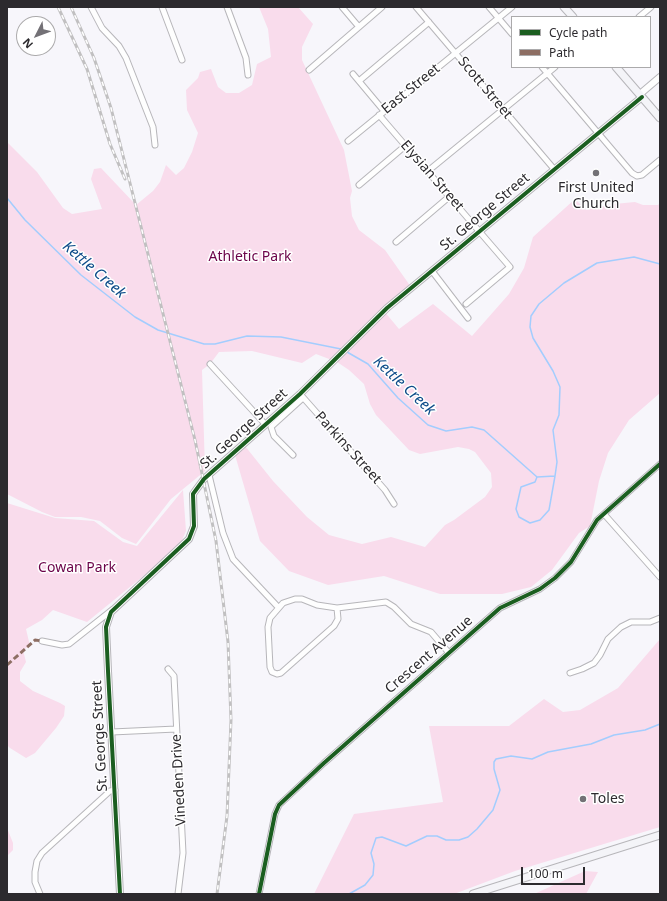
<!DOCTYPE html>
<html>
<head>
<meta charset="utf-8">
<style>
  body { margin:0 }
  #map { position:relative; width:667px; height:901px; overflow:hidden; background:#f7f6fb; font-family:"Noto Sans",sans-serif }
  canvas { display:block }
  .frame { position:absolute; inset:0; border:8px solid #2c2a2e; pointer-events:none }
  .legend { position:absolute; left:511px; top:16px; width:140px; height:52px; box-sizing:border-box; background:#fff; border:1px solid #abaaab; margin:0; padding:5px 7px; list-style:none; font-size:12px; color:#2c2a2e }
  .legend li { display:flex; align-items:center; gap:8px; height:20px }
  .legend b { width:20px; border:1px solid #abaaab }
  .north { position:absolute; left:16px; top:16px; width:40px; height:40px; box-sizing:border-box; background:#fff; border:1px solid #abaaab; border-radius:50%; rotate:228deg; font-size:11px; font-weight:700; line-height:16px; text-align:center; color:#2c2a2e }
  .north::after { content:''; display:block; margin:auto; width:14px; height:18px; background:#737176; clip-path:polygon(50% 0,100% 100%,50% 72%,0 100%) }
  .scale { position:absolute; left:521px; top:867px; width:64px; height:18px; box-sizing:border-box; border:2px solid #2c2a2e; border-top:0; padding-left:5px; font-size:12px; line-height:14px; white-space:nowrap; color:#2c2a2e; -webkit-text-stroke:3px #fff; paint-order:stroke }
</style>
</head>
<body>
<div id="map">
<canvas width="667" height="901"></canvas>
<div class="frame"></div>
<ul class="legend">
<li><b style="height:5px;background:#1b5e20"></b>Cycle path</li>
<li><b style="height:5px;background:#8d6e63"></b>Path</li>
</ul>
<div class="north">N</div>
<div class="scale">100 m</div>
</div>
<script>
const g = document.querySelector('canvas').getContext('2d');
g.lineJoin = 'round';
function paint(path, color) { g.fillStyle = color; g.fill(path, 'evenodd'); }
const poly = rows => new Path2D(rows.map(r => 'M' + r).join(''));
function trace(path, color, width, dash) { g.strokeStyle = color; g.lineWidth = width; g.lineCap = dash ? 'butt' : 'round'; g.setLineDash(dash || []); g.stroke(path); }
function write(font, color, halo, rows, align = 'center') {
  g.font = font + ' "Noto Sans",sans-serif'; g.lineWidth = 3; g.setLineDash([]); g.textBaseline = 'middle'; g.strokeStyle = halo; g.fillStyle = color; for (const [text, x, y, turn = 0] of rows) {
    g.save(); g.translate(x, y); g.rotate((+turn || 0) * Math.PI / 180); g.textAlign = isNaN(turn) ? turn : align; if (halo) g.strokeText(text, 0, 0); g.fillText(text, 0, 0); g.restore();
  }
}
const green = poly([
  [259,7,298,7,313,24,302,47,302,60,344,150,352,191,350,198,352,216,359,230,385,250,411,287,384,311,399,329,433,304,472,336,509,294,524,268,533,237,575,199,586,210,614,204,635,202,643,205,658,205,660,203,660,393,629,420,608,453,599,481,590,526,579,533,552,570,531,587,502,594,440,594,384,576,328,585,289,571,260,541,235,455,245,446,273,481,307,517,329,535,362,544,391,537,425,547,445,525,454,520,485,497,492,487,491,473,475,452,469,449,458,447,420,454,409,450,376,415,370,404,364,384,349,370,337,362,316,354,302,363,252,351,219,352,210,364,202,370,205,471,171,499,136,544,122,538,100,521,81,517,55,517,42,512,7,494,7,142,37,172,63,208,72,214,102,209,91,179,94,169,101,168,136,205,153,191,160,182,166,165,176,175,184,168,192,152,198,133,187,110,186,90,198,78,200,72,211,69,218,87,226,93,239,93,252,85,257,64,271,57,268,29],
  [183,490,186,531,179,547,87,622,53,610,42,620,26,629,30,646,23,650,26,662,20,672,20,681,33,691,60,703,65,706,64,716,56,728,35,753,26,758,10,748,7,745,7,503,55,518,94,521,123,542,137,546],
  [660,639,660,827,515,871,454,894,314,894,354,814,443,802,429,726,509,726,544,699,563,712,580,710,618,688],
  [7,828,13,843,13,850,7,856],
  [585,871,598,872,586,894,534,894]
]);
const stream = poly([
  [7,198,25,220,81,275,135,317,158,330,204,344,215,344,247,336,281,337,341,349],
  [347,352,368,364,398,398,428,425,446,431,472,427,484,430,537,477,555,476,557,462,553,430,559,415,560,387,553,371,533,338,530,327,531,316,539,304,564,283,597,263,634,257,660,264],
  [537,477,535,482,521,487,516,509,519,517,530,523,540,520,549,510,555,476],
  [349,894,365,885,373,875,374,864,371,853,376,838,382,837,406,846,427,836,437,836,446,840,459,840,468,837,477,829,493,810,500,790,494,769,494,762,496,759,511,756,532,759,548,752,591,744,614,735,645,730,660,724]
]);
const minor = poly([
  [91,7,102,28,119,46,126,58,153,127,155,145],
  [162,7,182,60],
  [227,7,246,58,248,75],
  [342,7,359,27],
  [416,7,554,169],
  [489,7,512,34],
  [639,17,651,7],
  [542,67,632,173,637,176,642,175,660,160],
  [309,70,382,7],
  [353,74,384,111],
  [359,81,429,22],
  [379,115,510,267,466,304],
  [348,141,512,7],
  [428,171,555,67],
  [359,185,405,146],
  [396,242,450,196],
  [432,271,468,318],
  [210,364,265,424],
  [300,394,385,490,394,504],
  [293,455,274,436,271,427,303,398],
  [209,475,223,533,233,559,278,607],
  [604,514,660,577],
  [337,608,338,619,334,626,281,673,277,674,272,672,270,667,268,627,270,618,283,603,295,599,302,599,317,605,337,608,386,602,394,607,411,624,431,632,449,653],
  [42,641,62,645,69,644,112,610],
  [168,669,174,676,183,853,178,894],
  [570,673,582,669,594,663,600,655,608,639,621,627,631,622,650,622,660,618],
  [112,732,176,729],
  [40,894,35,882,35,872,37,861,42,853,110,791,115,790],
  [259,894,275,814,279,805,324,763,500,608,540,589,555,578,571,562,597,520,660,464]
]);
const tertiary = poly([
  [640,94,660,77],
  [120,894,108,671,106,627,111,612,189,539,194,526,193,494,204,479,300,394,387,308,642,97]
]);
const secondary = poly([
  [564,7,573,17],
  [616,67,660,118],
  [473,894,660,835]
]);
const rail = poly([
  [58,7,87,69,110,144,125,179],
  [71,7,94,58,111,108,195,440,216,541,228,642,231,720,227,816,217,894]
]);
const quiet = poly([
  [7,665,35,640,42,641]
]);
const cycleway = poly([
  [120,894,108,671,106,627,111,612,189,539,194,526,193,494,204,479,300,394,387,308,642,97],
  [259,894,275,814,279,805,324,763,500,608,540,589,555,578,571,562,597,520,660,464]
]);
const markers = [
  [596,173,4,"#737176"],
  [583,799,4,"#737176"]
];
const streetNames = [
  ["Scott Street",485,88,50],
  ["East Street",411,89,-39],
  ["Elysian Street",432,176,49],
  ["St. George Street",485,212,-40],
  ["St. George Street",244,429,-42],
  ["Parkins Street",348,448,48],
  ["Crescent Avenue",429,655,-41],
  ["St. George Street",100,736,-93],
  ["Vineden Drive",179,780,-93]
];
const poiNames = [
  ["First United",596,188],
  ["Church",596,204],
  ["Toles",591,799,"left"]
];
const parkNames = [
  ["Athletic Park",250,257],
  ["Cowan Park",77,568]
];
const waterNames = [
  ["Kettle Creek",94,270,41],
  ["Kettle Creek",404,386,43]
];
paint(green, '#f9dcec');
trace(stream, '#a3cdfe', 1.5);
trace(minor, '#b7b6ba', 7);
trace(tertiary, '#b7b6ba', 8);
trace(secondary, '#b7b6ba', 9);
trace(minor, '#fefefe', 5);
trace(tertiary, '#fefefe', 6);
trace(secondary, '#f4f4f8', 7);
trace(rail, '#c1c0c1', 3);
trace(rail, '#fff', 1.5, [4.5]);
trace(quiet, '#8d6e63', 3, [6, 3]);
trace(cycleway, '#1b5e20', 4);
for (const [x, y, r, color] of markers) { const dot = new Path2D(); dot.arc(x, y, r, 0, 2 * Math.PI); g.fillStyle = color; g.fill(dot); trace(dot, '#fff', 1.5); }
write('14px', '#2c2a2e', '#fff', streetNames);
write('14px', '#2c2a2e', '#fff', poiNames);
write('14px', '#6b0349', '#fff', parkNames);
write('italic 15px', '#0e4c89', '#fff', waterNames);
</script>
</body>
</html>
